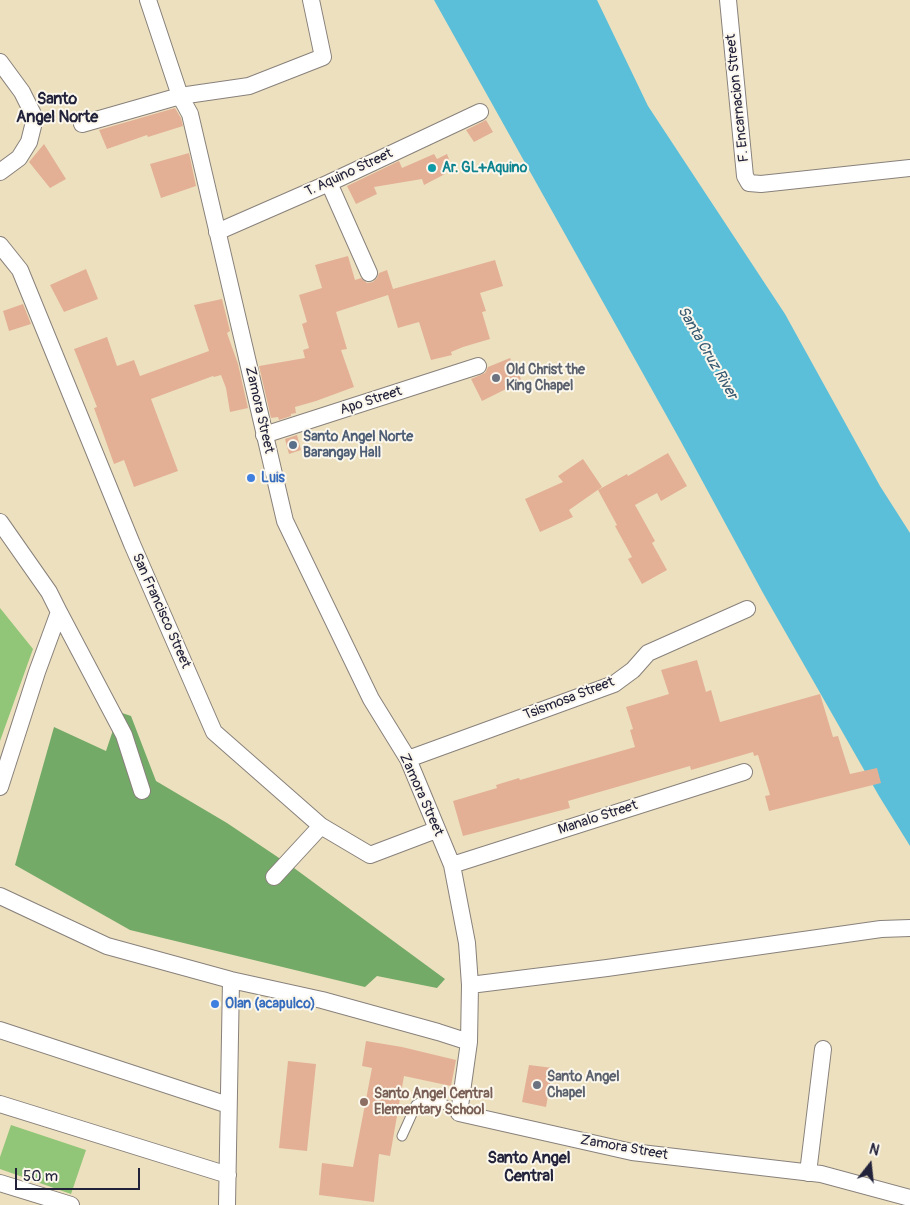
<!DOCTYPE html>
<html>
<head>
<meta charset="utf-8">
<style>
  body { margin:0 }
  #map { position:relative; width:910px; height:1205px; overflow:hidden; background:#ede0be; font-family:Pangolin,sans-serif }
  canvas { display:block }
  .north { position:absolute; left:845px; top:1140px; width:50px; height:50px; -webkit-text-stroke:4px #fbf7ec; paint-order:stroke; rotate:16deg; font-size:14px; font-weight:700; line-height:20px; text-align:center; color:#22223b }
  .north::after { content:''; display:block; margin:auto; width:18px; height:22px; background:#22223b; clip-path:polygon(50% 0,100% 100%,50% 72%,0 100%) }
  .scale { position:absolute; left:15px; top:1168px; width:125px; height:22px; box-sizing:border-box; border:2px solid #22223b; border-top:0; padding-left:6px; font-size:15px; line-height:18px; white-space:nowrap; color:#22223b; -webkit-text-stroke:4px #fbf7ec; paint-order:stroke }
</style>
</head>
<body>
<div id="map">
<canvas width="910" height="1205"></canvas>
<div class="north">N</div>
<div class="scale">50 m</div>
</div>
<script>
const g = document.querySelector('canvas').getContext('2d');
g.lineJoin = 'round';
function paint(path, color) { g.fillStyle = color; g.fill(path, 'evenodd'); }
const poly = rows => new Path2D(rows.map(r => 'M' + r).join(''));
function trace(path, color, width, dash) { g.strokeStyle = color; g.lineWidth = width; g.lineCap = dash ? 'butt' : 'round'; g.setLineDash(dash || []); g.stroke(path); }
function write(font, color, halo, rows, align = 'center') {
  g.font = font + ' Pangolin,sans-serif'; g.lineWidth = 4; g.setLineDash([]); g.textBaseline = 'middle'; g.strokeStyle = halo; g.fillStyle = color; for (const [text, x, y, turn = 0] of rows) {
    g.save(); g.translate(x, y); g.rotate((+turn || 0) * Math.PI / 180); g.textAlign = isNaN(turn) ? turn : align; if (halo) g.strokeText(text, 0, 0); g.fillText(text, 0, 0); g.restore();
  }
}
const green = poly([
  [0,608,33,649,0,741],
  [11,1125,86,1150,71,1194,0,1169,0,1157]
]);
const forest = poly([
  [119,712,131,716,156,781,227,823,294,868,445,979,437,988,377,976,365,987,130,930,15,865,54,727,106,751]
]);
const water = poly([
  [434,0,597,0,648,106,785,314,880,486,910,533,910,846,879,796,763,593,679,438]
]);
const building = poly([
  [175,108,181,118,183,126,148,137,147,135,107,149,99,130],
  [486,120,493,132,474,142,466,130],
  [44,144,66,179,50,188,29,162],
  [189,153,196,186,161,198,150,164],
  [434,154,437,159,447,154,452,167,443,170,445,174,424,185,422,179,374,187,377,194,356,204,347,186,399,161,402,168],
  [348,256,355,280,361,278,367,283,373,282,377,278,379,273,387,270,393,289,495,260,503,286,480,293,486,311,482,312,490,339,463,347,451,352,452,355,431,360,419,322,398,328,388,295,336,312,347,349,341,350,354,387,316,401,295,407,296,413,291,414,291,416,279,420,278,417,271,418,259,366,305,358,303,350,309,348,302,324,307,322,299,295,322,288,315,265],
  [86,269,98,299,64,312,50,285],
  [222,299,230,331,227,333,238,364,248,408,230,412,226,388,221,375,214,377,213,376,151,399,178,471,134,487,124,460,114,464,94,408,97,407,74,349,107,337,117,366,134,360,140,376,209,351,194,305],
  [23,304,31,324,9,331,3,311],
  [510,358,522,381,482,401,471,379,485,373,488,367],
  [297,435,301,450,289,454,285,439],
  [668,453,687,486,661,501,657,493,635,505,655,541,652,543,667,570,642,584,628,559,632,557,615,526,617,525,598,490,627,474,628,476],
  [583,459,602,487,569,510,573,517,540,532,525,499,563,482,558,476],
  [697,660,706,692,711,690,720,722,820,694,833,737,838,736,850,774,877,768,881,783,769,811,765,796,770,795,758,755,754,756,753,752,691,770,690,766,568,801,570,808,463,836,453,801,497,788,496,785,519,778,520,780,635,747,630,730,633,729,626,707,669,694,661,670],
  [366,1041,402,1047,456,1060,451,1086,404,1076,390,1156,379,1154,374,1202,319,1195,322,1163,353,1167,372,1068,362,1066],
  [288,1061,316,1064,307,1151,279,1148],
  [529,1065,553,1068,546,1107,522,1102]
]);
const service = poly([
  [402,1136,416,1105,425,1100,442,1103,459,1113]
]);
const minor = poly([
  [148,0,180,96,190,114,285,521,371,699,408,759,452,865,467,943,470,985,469,1042,459,1113,632,1152,821,1174,910,1198],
  [728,0,745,176,749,183,761,184,910,168],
  [0,62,22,92,35,118,29,142,19,158,0,172],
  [82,124,180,96,249,86,323,57,311,0],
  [329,183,369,273],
  [217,232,329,183,480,112],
  [0,245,20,270,132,544,214,732,321,826,370,855,436,830],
  [264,435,478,366],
  [0,522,49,592,59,612,37,672,0,787],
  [59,612,124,735,142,791],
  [408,759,614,684,633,670,648,653,747,609],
  [452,865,744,772],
  [274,877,321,826],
  [0,896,107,946,231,980,322,1000,438,1032,469,1042],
  [470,985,607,968,881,929,910,928],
  [0,1030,228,1105],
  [0,1104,228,1175],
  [808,1173,823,1049],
  [0,1183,71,1205],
  [227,1205,231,980]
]);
const markers = [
  [432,168,5,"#0f9aa8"],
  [496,378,5,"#6b7280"],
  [293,445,5,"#5c6f8a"],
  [251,478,5,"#3f7fe0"],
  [215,1004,5,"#3f7fe0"],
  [537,1085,5,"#6b7280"],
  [364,1102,5,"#8d6e63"]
];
const streetNames = [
  ["F. Encarnacion Street",738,98,-96],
  ["T. Aquino Street",349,173,-25],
  ["Apo Street",371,401,-18],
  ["Zamora Street",259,410,77],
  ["San Francisco Street",161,611,66],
  ["Tsismosa Street",569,699,-21],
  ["Zamora Street",421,795,66],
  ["Manalo Street",598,818,-18],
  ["Zamora Street",624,1148,10]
];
const cultureNames = [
  ["Ar. GL+Aquino",442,168]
];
const worshipNames = [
  ["Old Christ the",506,370],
  ["King Chapel",506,386],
  ["Santo Angel",547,1077],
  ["Chapel",547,1093]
];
const serviceNames = [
  ["Santo Angel Norte",303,437],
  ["Barangay Hall",303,453]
];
const shopNames = [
  ["Luis",261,478],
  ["Olan (acapulco)",225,1004]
];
const educationNames = [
  ["Santo Angel Central",374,1094],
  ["Elementary School",374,1110]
];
const waterNames = [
  ["Santa Cruz River",707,353,60]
];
const quarterNames = [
  ["Santo",57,100],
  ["Angel Norte",57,118],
  ["Santo Angel",529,1159],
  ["Central",529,1177]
];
paint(green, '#91c577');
paint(forest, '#74aa68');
paint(water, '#5bbfd9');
paint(building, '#e3b096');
trace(service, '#88817c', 11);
trace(minor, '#88817c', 18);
trace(service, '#fff', 9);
trace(minor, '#fff', 16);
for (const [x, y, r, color] of markers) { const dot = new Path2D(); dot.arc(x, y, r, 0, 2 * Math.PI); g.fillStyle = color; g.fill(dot); trace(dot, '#fbf7ec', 2); }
write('14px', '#22223b', '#fbf7ec', streetNames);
write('bold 14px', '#0d838f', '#fbf7ec', cultureNames, 'left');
write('bold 14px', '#5b616d', '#fbf7ec', worshipNames, 'left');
write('bold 14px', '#4e5e75', '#fbf7ec', serviceNames, 'left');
write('bold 14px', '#366cbe', '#fbf7ec', shopNames, 'left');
write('bold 14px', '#785e54', '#fbf7ec', educationNames, 'left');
write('italic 15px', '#365972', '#fbf7ec', waterNames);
write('bold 16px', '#22223b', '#fbf7ec', quarterNames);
</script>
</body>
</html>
